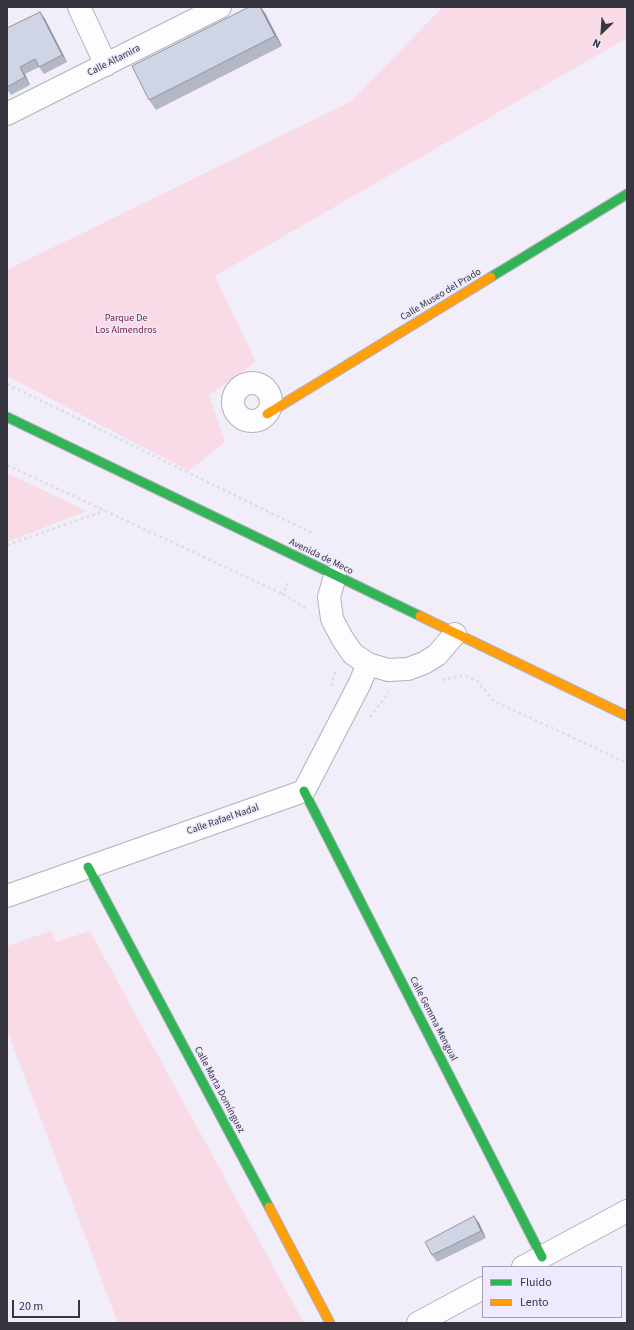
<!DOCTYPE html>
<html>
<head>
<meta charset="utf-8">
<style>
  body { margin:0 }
  #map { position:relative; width:634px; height:1330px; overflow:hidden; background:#f1eef9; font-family:"Source Sans 3",sans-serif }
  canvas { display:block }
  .frame { position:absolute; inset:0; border:8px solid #37353f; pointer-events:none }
  .legend { position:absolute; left:482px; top:1266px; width:140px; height:52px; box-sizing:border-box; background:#eee9fe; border:1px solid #a5a1b2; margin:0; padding:5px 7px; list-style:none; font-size:12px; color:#37353f }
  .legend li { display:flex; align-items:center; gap:8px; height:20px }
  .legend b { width:20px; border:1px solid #a5a1b2 }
  .north { position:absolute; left:582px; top:12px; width:40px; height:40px; -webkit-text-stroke:3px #eee9fe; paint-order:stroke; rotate:205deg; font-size:11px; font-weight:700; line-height:16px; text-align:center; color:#37353f }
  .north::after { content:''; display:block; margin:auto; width:14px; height:18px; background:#37353f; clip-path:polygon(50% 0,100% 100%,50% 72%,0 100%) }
  .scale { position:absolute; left:12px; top:1300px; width:68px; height:18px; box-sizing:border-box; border:2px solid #37353f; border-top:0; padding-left:5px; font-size:12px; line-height:14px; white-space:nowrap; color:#37353f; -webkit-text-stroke:3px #eee9fe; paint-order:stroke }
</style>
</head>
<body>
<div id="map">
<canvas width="634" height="1330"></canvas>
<div class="frame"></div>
<ul class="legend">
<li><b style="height:5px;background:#30b455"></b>Fluido</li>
<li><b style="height:5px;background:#ff9f0a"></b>Lento</li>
</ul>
<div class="north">N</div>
<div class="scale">20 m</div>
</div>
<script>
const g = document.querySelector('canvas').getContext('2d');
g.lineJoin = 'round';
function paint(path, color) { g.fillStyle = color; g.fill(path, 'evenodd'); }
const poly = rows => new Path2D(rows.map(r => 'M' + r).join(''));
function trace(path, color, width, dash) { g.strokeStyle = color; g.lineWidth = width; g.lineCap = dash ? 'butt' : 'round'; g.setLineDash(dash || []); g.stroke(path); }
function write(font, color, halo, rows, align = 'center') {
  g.font = font + ' "Source Sans 3",sans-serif'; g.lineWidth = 3; g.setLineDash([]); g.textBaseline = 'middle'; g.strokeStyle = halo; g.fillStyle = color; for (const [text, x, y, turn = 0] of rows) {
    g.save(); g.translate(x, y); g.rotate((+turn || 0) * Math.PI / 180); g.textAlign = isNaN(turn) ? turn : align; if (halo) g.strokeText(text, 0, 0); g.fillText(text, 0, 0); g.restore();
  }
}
const green = poly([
  [443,7,627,7,627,38,215,276,256,362,209,395,225,442,189,471,7,376,7,270,350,102],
  [7,473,87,511,7,542],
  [51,931,56,942,90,931,304,1323,118,1323,7,1030,7,946]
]);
const path = poly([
  [7,384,312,533],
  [7,465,283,594],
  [7,545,104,511],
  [288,583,283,594,308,610],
  [442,680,463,675,477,681,494,701,627,763],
  [331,686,336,670],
  [370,717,389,692]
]);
const street = poly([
  [79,7,106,65],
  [7,114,220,7],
  '233 402a19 19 0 1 1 38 0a19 19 0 1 1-38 0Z',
  [335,576,329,597,332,619,342,638,353,654,368,664,388,670,408,669,424,663,437,655,455,634],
  [7,896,304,791,359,685,368,664],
  [523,1267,627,1211],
  [418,1323,483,1288]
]);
const fast = poly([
  [491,277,627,194],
  [7,417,420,616],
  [304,791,542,1257],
  [88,867,269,1207]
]);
const slow = poly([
  [267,414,491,277],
  [420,616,627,716],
  [269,1207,330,1323]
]);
const wall = poly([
  [40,12,45,19,67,62,44,74,39,67,25,74,30,85,11,95,7,89,7,28],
  [265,13,282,46,156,110,149,100],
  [474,1216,479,1223,486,1238,437,1262,432,1255]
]);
const shadedWall = poly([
  [260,7,261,7,265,13,282,46,275,36],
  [40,12,45,19,67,62,62,55],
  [20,67,25,74,30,85,25,77],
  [474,1216,479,1223,486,1238,481,1231]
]);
const building = poly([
  [249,7,260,7,275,36,149,100,132,66,249,7],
  [40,12,62,55,39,67,35,59,20,67,25,77,7,87,7,28,40,12],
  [474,1216,481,1231,432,1255,425,1242,474,1216]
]);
const streetNames = [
  ["Calle Altamira",114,61,-27],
  ["Calle Museo del Prado",441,295,-31],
  ["Avenida de Meco",321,557,26],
  ["Calle Rafael Nadal",223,820,-19],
  ["Calle Gemma Mengual",433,1019,63],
  ["Calle Marta Domínguez",219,1090,62]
];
const parkNames = [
  ["Parque De",126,319],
  ["Los Almendros",126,331]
];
paint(green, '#f8dbe6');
trace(street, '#b2b0ba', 24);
trace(fast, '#b2b0ba', 11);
trace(slow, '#b2b0ba', 11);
trace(path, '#dedde1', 2.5, [3, 3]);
trace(street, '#fdfcfe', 22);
trace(fast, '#30b455', 9);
trace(slow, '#ff9f0a', 9);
paint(wall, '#b3b7c6');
paint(shadedWall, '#9295a1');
paint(building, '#d0d5e6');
trace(building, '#9295a1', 1);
write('10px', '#37353f', '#eee9fe', streetNames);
write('10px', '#7b223f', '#eee9fe', parkNames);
</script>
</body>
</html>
